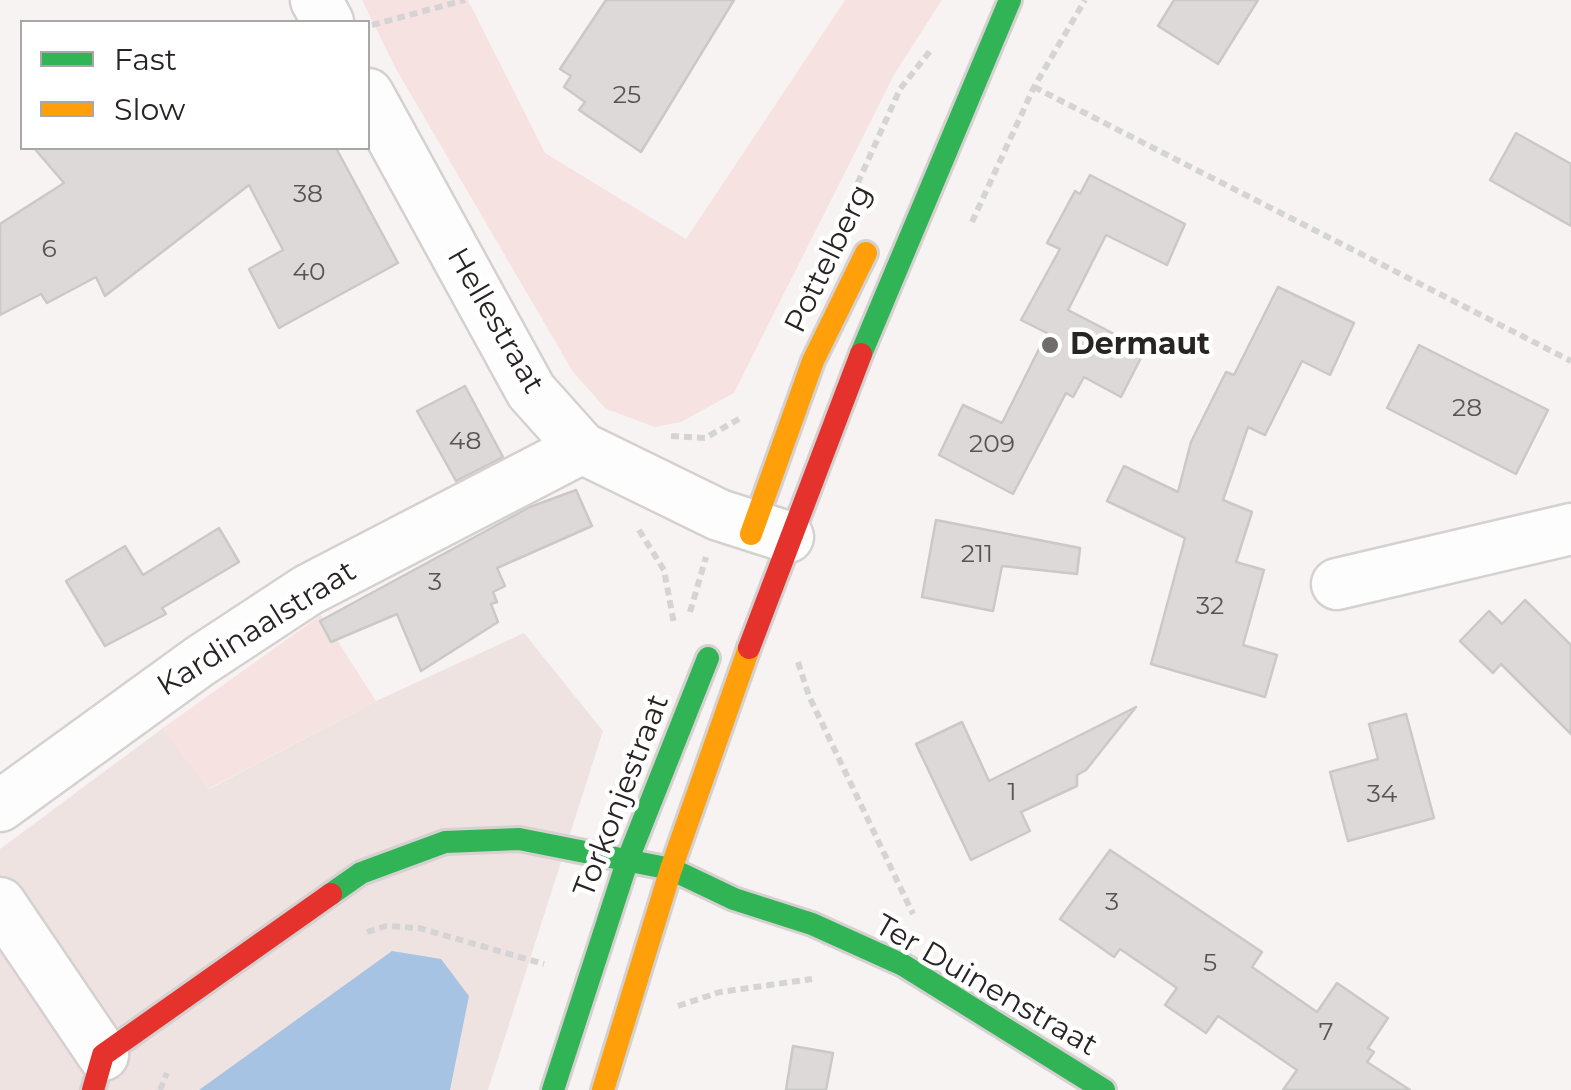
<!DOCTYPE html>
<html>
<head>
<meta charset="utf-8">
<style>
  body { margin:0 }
  #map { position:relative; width:1571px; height:1090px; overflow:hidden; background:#f8f3f3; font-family:Montserrat,sans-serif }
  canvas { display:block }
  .legend { position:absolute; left:20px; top:20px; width:350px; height:130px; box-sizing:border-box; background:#fff; border:2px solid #a9a7a7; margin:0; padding:12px 18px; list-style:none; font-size:30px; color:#282424 }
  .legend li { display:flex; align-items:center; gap:20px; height:50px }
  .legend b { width:50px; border:2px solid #a9a7a7 }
</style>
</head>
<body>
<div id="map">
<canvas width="1571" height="1090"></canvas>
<ul class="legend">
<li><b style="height:12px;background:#30b455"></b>Fast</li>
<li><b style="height:12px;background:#ff9f0a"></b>Slow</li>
</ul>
</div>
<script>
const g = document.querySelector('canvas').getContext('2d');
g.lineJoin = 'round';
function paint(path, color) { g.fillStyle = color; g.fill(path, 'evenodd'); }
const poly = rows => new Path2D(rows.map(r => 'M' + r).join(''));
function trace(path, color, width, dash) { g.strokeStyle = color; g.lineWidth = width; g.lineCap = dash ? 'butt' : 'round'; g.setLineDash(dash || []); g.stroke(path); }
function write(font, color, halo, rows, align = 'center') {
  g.font = font + ' Montserrat,sans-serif'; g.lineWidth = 9; g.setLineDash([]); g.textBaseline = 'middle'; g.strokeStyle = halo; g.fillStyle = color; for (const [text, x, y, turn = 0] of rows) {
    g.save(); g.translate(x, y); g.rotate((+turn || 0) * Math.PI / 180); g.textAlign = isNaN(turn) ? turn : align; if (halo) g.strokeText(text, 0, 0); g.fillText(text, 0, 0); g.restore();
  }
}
const built = poly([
  [524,633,603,731,488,1090,0,1090,0,849,163,728,209,789,376,701]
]);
const green = poly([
  [362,0,468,0,545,153,686,239,845,0,942,0,895,73,734,393,681,422,655,427,606,409,573,372,396,69],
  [321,615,376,701,208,789,163,728]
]);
const water = poly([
  [392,951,441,959,469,996,450,1090,199,1090]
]);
const building = poly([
  [606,0,734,0,641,152,579,110,585,102,564,87,571,76,560,69,606,0],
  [1174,0,1258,0,1218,64,1158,26,1174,0],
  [1516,133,1571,164,1571,226,1490,180,1516,133],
  [34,148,336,148,398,263,279,328,249,269,283,250,249,185,105,296,96,277,47,303,41,294,0,315,0,224,64,183,34,148],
  [1090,175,1185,224,1167,265,1106,235,1068,310,1145,350,1121,397,1084,377,1073,397,1066,393,1013,494,939,455,963,405,1002,423,1047,333,1021,320,1060,249,1047,243,1075,191,1080,194,1090,175],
  [1278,287,1354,323,1330,375,1302,361,1265,435,1248,427,1223,500,1252,512,1236,562,1264,570,1243,645,1277,655,1265,697,1151,664,1185,538,1107,501,1124,466,1178,492,1191,442,1226,372,1234,375,1278,287],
  [1419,345,1548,410,1516,474,1387,408,1419,345],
  [465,386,503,457,456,481,417,411,465,386],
  [576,490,592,526,497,568,505,586,493,592,497,602,491,604,498,622,421,671,397,614,331,642,320,621,530,507,576,490],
  [936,520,1080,548,1077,574,1002,566,993,611,922,597,936,520],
  [219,528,239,562,162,608,166,614,105,646,66,581,125,546,143,575,219,528],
  [1525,600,1571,645,1571,734,1501,664,1493,673,1460,641,1489,611,1502,624,1525,600],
  [1136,707,1086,770,1077,775,1077,786,1021,812,1030,831,971,860,916,744,962,722,989,781,1136,707],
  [1406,714,1434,818,1348,841,1330,772,1378,759,1369,724,1406,714],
  [1110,850,1262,952,1252,967,1317,1012,1337,983,1388,1018,1368,1048,1374,1052,1367,1062,1410,1090,1283,1090,1297,1070,1218,1016,1206,1033,1165,1005,1177,988,1120,949,1114,957,1060,919,1110,850],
  [793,1046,833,1053,826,1090,786,1090,793,1046]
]);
const path = poly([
  [372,25,465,0],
  [1034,87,1571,361],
  [847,207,900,89,930,51],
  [972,222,1034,87,1085,0],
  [671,436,705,438,739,419],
  [639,530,664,570,674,624],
  [690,612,706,557],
  [798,662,809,696,913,914],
  [367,932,386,926,419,928,544,964],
  [678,1006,720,992,812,979],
  [160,1090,167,1073]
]);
const street = poly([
  [316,0,328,22],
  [368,94,531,391,582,448,719,515,788,537],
  [1337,584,1571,529],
  [0,806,200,661,308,590,582,448],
  [0,903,103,1055]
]);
const fast = poly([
  [861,354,1010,0],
  [331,894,361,873,445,842,519,839,671,869,734,899,812,924,903,965,1104,1090],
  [553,1090,628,859,708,658]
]);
const slow = poly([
  [751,534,813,361,866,253],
  [603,1090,671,869,749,648]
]);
const jam = poly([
  [749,648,861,354],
  [93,1090,103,1055,331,894]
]);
const markers = [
  [1050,345,10,"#716c6c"]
];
const numberNames = [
  ["25",627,96],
  ["38",308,195],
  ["6",49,250],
  ["40",309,273],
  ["28",1467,409],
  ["48",465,442],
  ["209",992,445],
  ["211",977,555],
  ["3",435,583],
  ["32",1210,607],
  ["1",1012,793],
  ["34",1382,795],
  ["3",1112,903],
  ["5",1210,964],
  ["7",1326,1033]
];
const streetNames = [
  ["Pottelberg",829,259,-64],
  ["Hellestraat",495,321,60],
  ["Kardinaalstraat",257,629,-32],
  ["Torkonjestraat",622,796,-69],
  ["Ter Duinenstraat",986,986,30]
];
const poiNames = [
  ["Dermaut",1070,345]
];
paint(built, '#efe3e2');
paint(green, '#f7e2e2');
paint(water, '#a7c3e3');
paint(building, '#ded9d9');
trace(building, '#cbc8c8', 2.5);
trace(street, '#d5d1d0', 55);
trace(fast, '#d5d1d0', 28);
trace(slow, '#d5d1d0', 28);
trace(jam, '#d5d1d0', 28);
trace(path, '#d5d4d4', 6, [8, 5]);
trace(street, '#fefdfd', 50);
trace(fast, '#30b455', 22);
trace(slow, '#ff9f0a', 22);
trace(jam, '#e5322d', 22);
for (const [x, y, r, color] of markers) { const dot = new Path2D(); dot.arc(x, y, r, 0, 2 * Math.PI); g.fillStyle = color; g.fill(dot); trace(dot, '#fff', 4); }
write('25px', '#585454', null, numberNames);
write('30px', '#282424', '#fff', streetNames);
write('bold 30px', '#282424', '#fff', poiNames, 'left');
</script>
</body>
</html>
